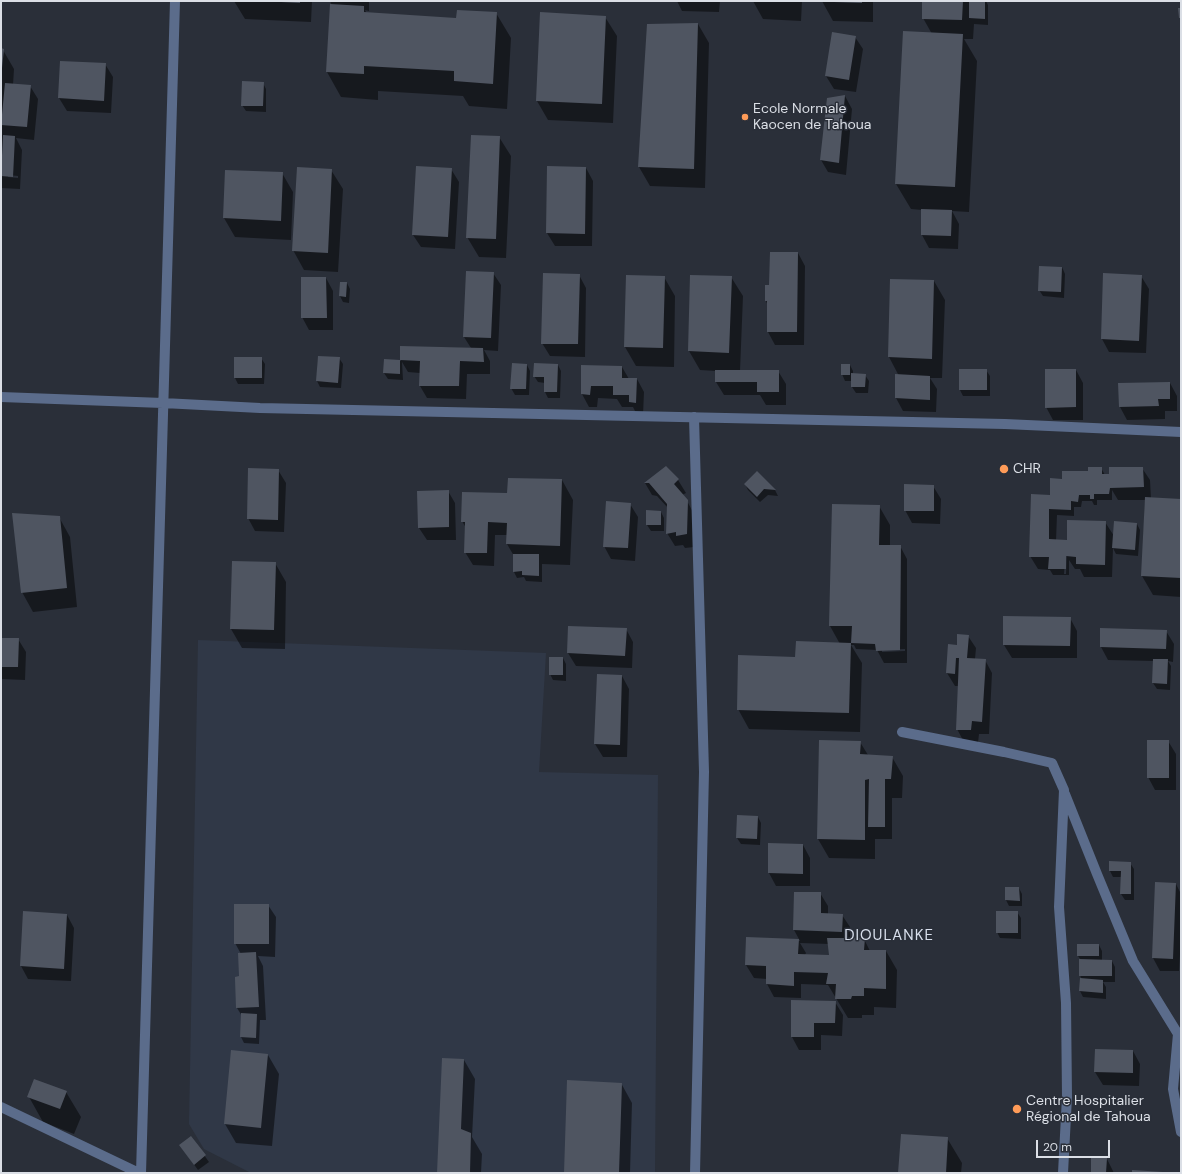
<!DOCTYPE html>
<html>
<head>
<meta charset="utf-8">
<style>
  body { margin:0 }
  #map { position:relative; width:1182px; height:1174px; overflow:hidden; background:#2a2f39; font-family:"DM Sans",sans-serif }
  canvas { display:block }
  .frame { position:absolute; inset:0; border:2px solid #dbdfe6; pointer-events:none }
  .scale { position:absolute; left:1036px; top:1140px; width:74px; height:18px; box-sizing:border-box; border:2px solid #dbdfe6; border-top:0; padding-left:5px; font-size:12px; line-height:14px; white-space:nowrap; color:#dbdfe6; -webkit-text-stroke:3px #2a2f39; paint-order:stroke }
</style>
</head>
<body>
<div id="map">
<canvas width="1182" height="1174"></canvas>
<div class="frame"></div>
<div class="scale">20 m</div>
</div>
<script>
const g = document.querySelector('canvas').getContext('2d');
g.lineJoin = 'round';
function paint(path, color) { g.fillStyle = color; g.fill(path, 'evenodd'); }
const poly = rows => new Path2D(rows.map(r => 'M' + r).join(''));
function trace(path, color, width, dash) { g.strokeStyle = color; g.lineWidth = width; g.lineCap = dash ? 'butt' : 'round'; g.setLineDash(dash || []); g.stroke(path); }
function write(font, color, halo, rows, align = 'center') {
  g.font = font + ' "DM Sans",sans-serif'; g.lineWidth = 3; g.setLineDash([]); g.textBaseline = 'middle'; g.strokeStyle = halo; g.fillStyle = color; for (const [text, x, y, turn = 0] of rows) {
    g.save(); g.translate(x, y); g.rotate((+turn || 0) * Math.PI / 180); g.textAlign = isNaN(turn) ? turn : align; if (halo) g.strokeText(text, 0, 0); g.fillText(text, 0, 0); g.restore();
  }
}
const built = poly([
  [198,640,546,653,539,772,658,775,655,1173,251,1173,204,1149,189,1124]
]);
const shadow = poly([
  [234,1,312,1,311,22,245,19],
  [330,1,369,1,369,11,365,10,367,14,457,19,496,13,511,38,507,109,469,106,463,96,378,91,378,100,341,97,327,72,332,6],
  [677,1,720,1,719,12,682,11],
  [753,1,802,1,801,21,763,19],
  [822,1,873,1,873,22,833,21],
  [923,1,986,1,988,5,988,25,974,24,973,39,964,39,977,61,969,212,952,211,959,224,958,249,929,248,922,235,922,210,911,209,896,184,932,34,923,18],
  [605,17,617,36,613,123,548,120,537,101],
  [698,24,709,43,705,188,650,186,639,167,648,25],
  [855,37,863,49,856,92,834,89,826,76],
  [1,49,3,50,14,69,13,85,30,86,38,99,34,140,16,138,22,150,20,189,1,188],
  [8,175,18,176,18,178,8,177],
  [105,64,113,77,111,113,67,111,59,98],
  [263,83,266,89,266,112,246,111,242,105],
  [845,96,852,109,846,175,828,172,821,160],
  [499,137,511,156,506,258,479,257,467,237],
  [586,168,593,181,592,246,555,246,547,233],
  [451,169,459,182,455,249,421,247,413,235],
  [331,170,343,189,338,272,304,270,293,250],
  [282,173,293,192,291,240,235,237,224,218],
  [798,253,805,266,804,345,775,345,768,332,768,306,766,301,766,286,770,286],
  [1062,267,1065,274,1064,298,1043,296,1039,290],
  [493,273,501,285,498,351,484,350,490,361,490,374,467,374,466,399,427,398,420,386,420,373,408,372,402,362,403,380,388,379,384,373,385,360,401,361,401,347,471,348,464,337],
  [579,275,586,288,585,357,550,356,542,343],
  [627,276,664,277,675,296,674,367,636,366,625,347],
  [1141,276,1149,289,1146,353,1109,352,1102,339],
  [731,277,743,296,740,371,778,371,786,384,786,405,766,405,760,395,724,395,716,382,716,371,700,370,689,351],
  [326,278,333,291,333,330,309,330,302,317],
  [891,280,934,281,945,300,942,378,930,378,937,389,936,412,903,411,896,398,899,376,889,357],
  [347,283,350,289,349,303,343,302,340,296],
  [318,357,339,358,343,364,341,388,320,387,317,381],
  [261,358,265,364,264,384,238,384,235,378],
  [527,365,530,371,529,395,515,395,511,388],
  [558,365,561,371,560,398,548,398,545,392,545,383,538,382,534,376],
  [850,365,853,371,853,374,865,375,869,381,868,393,856,393,852,387,852,381,845,381,842,374],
  [582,366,622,367,629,379,637,379,644,392,643,415,637,415,633,407,622,407,617,399,598,398,597,407,589,407,582,394],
  [986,370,990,376,990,396,963,396,960,390],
  [1076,370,1083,383,1083,420,1053,420,1046,407],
  [1170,383,1177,396,1177,411,1165,411,1165,419,1127,420,1120,407],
  [666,467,678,480,686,493,682,495,687,501,694,514,694,547,685,548,683,545,675,546,667,533,668,508,657,496,652,495,645,483],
  [1101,468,1105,475,1142,468,1150,480,1151,499,1181,500,1181,597,1153,595,1142,576,1145,500,1118,500,1112,490,1112,500,1097,500,1097,505,1094,505,1092,501,1082,501,1081,507,1074,507,1074,516,1057,515,1056,541,1068,541,1105,522,1114,536,1137,524,1140,530,1138,556,1116,554,1113,548,1112,577,1084,577,1080,569,1075,569,1069,560,1069,575,1053,575,1050,570,1038,569,1030,556,1051,496,1063,480],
  [1066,547,1067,552,1066,574,1064,574],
  [278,470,286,483,284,532,255,531,248,518],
  [757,472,775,490,778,496,768,495,760,502,748,490,745,484],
  [562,480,573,500,570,565,542,564,542,582,526,581,524,577,517,578,514,572,514,556,507,544,507,535,495,535,494,566,473,565,465,552,466,528,462,521],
  [933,486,941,499,940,524,912,523,905,510],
  [448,491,455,503,456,540,427,540,419,528],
  [630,504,638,517,635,561,611,559,604,546],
  [879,506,890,525,890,546,900,546,907,559,907,663,884,663,877,650,856,649,854,645,851,645,862,663,860,732,749,729,738,709,796,658,840,644,830,626],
  [905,649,905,651,882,652,882,650],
  [661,512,664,518,664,531,651,531,647,525],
  [59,517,70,537,77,607,33,612,22,592],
  [275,563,286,582,285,649,242,648,231,629],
  [1070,618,1077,631,1077,658,1012,658,1004,645],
  [569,627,626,629,633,642,632,668,576,666,568,653],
  [1101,630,1166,631,1174,644,1173,662,1168,661,1171,666,1170,690,1157,689,1153,683,1154,661,1108,660,1101,647],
  [968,636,976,648,975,659,985,660,992,673,989,734,979,734,978,743,964,742,957,729,959,686,955,686,947,673,949,645,958,646],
  [1,639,18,639,26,652,25,680,1,679],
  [563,658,566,664,566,681,553,680,550,674],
  [622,676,629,689,627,757,603,757,595,744],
  [1168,741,1176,754,1176,790,1155,790,1148,777],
  [860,742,868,755,892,757,903,776,902,798,892,798,892,839,875,839,875,859,829,858,818,839],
  [738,816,758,817,761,823,760,845,741,844,737,838],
  [803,845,810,858,810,886,776,886,769,873],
  [1110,862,1130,863,1134,869,1134,900,1125,900,1121,894,1121,877,1113,877,1110,871],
  [1176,884,1181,894,1181,938,1179,971,1160,971,1153,958],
  [1019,888,1022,894,1022,906,1009,906,1006,900],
  [795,893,820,893,828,906,828,914,842,915,850,927,850,939,864,939,870,951,886,951,897,970,896,1008,874,1007,874,1015,862,1015,862,1018,848,1018,828,985,801,984,801,998,774,997,767,984,767,979,754,978,746,965,747,938,800,941,794,930],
  [800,943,829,944,830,956,805,955,806,953],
  [268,905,276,917,275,957,258,956,263,966,266,1020,260,1020,259,1044,244,1043,241,1037,242,1016,237,1008,240,977,241,954,235,943],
  [24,912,67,915,74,928,71,981,28,979,21,966],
  [1017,912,1021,918,1021,939,1000,938,997,932],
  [1099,945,1102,951,1102,961,1112,961,1115,967,1115,982,1103,982,1106,987,1106,999,1083,997,1080,991,1081,980,1082,980,1080,975,1081,960,1078,956],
  [835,1002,843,1015,842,1036,821,1035,821,1050,799,1050,792,1037],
  [1133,1051,1140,1064,1139,1086,1103,1085,1095,1072],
  [268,1055,279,1074,272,1146,236,1143,225,1124],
  [464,1060,475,1079,472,1137,482,1154,481,1173,438,1173],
  [621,1083,632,1103,630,1173,565,1173],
  [66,1092,81,1117,74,1134,43,1122,29,1097],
  [191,1137,209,1162,198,1170,180,1145],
  [947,1138,962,1163,961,1173,899,1173],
  [1107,1159,1114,1173,1092,1173]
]);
const building = poly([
  [281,1,300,1,300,3,281,2],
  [834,1,862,1,862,3,834,2],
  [922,1,963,1,962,20,922,19],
  [969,1,985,1,985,19,969,18],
  [330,4,364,6,364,12,456,18,457,10,497,12,493,84,454,81,454,71,364,66,364,74,326,72],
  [1178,8,1181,8,1181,18,1179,18],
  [540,12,606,16,602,104,536,101],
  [698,23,694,169,638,167,647,24],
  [903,31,963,34,955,187,895,184],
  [832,32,856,36,849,80,825,76],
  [1,48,4,49,2,68,1,67],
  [60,61,106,63,104,101,58,98],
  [242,81,264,82,263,106,241,106],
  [5,83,31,85,27,127,1,125],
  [845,95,839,163,820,160,827,98],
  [3,135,15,136,13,177,1,176],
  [471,135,500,136,496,239,466,238],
  [416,166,452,168,448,237,412,235],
  [547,166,586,167,585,234,546,233],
  [297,167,332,169,328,253,292,251],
  [225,170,283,172,281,221,223,218],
  [921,209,952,210,951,236,921,235],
  [770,252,798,252,797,332,767,332,767,301,765,301,765,285,769,285],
  [1039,266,1062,267,1061,292,1038,291],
  [466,271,494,272,491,338,463,337],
  [543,273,580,274,578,344,541,344],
  [1103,273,1142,275,1139,341,1101,339],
  [626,275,665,276,663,348,624,347],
  [690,275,732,276,729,353,688,351],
  [301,277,326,277,327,318,301,318],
  [890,279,934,280,932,359,888,357],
  [340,282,347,282,346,297,339,296],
  [400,346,483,348,484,362,460,361,459,386,419,386,420,361,400,360],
  [318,356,340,357,338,383,316,381],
  [234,357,262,357,262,378,234,378],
  [384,359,400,360,400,374,383,373],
  [512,363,527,364,526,389,510,389],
  [534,363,558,364,557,392,544,392,544,377,533,377],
  [841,364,850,364,850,375,841,375],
  [581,365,622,366,622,378,637,378,636,403,629,402,629,395,613,395,613,386,591,386,590,395,581,394],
  [959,369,987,369,987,390,959,390],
  [1045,369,1076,369,1076,407,1045,408],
  [715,370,779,370,779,392,757,392,757,382,715,382],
  [851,373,866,374,865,387,851,387],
  [895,374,930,376,930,400,895,398],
  [1170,382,1170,399,1158,399,1159,406,1119,407,1118,383],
  [666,466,679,479,674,484,688,500,687,534,676,536,676,532,666,534,667,504,649,483,644,483],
  [1088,467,1102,467,1102,474,1109,474,1109,467,1143,467,1144,487,1110,488,1109,494,1094,494,1094,499,1090,499,1090,495,1079,495,1078,502,1071,501,1071,510,1049,509,1049,539,1067,540,1067,520,1106,521,1105,565,1076,564,1076,557,1066,556,1066,569,1048,569,1049,557,1029,557,1031,494,1050,495,1050,478,1062,479,1062,471,1088,471],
  [248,468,279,469,278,520,247,519],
  [757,471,776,490,764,489,757,497,744,484],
  [508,478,562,479,560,546,506,544,507,523,488,522,487,553,464,553,465,522,461,522,462,492,507,493],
  [904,484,934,485,934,511,904,511],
  [449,490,449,527,418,528,417,491],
  [1145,497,1181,499,1181,578,1141,576],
  [606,501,631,503,628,548,603,547],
  [832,504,880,505,879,545,901,545,900,650,876,651,875,644,851,643,849,713,737,710,738,655,795,657,796,641,851,643,852,626,829,626],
  [646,510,661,511,661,525,646,525],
  [12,513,60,516,67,588,21,593],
  [1114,521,1137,523,1135,550,1112,548],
  [513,554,539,554,539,576,522,575,522,571,513,572],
  [232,561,276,562,274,630,230,629],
  [1003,616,1071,617,1070,646,1003,645],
  [568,626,627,628,625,656,567,653],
  [1100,628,1167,630,1166,649,1100,647],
  [957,634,969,635,967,658,986,659,982,722,972,721,971,730,956,730,959,658,956,658,955,674,946,673,948,644,957,645],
  [1,638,19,638,18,667,1,667],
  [549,657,563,657,563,675,549,675],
  [1153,659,1168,659,1167,684,1152,683],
  [597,674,622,675,620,745,594,744],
  [819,740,861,741,860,754,893,756,891,779,885,779,885,827,868,827,869,779,865,780,865,840,817,839],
  [1147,740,1169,740,1169,778,1147,778],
  [737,815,758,816,757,839,736,838],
  [768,843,803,844,803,874,768,873],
  [1109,861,1131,862,1131,894,1120,894,1121,871,1109,871],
  [1155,882,1176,883,1173,959,1152,958],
  [1005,887,1019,887,1020,901,1005,900],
  [794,892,821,892,821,913,843,914,842,932,793,930],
  [234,904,269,904,269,944,234,944],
  [23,911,67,914,64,969,20,966],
  [996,911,1018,911,1018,933,996,933],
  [746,937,799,939,798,954,829,955,827,938,865,938,864,950,886,950,886,989,864,988,864,996,852,996,851,999,835,999,836,984,826,984,828,973,794,972,794,986,766,984,766,966,745,965],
  [1077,944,1099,944,1099,956,1077,956],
  [256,952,259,1007,236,1008,235,979,235,977,239,976,238,953],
  [1079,959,1112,960,1112,976,1079,976],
  [1080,978,1103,980,1103,993,1079,991],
  [791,1000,836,1001,835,1023,814,1023,814,1037,791,1037],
  [241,1013,257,1014,256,1038,240,1037],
  [1095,1049,1133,1050,1133,1073,1094,1072],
  [231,1050,268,1054,261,1128,224,1124],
  [442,1058,464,1059,461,1129,471,1133,470,1173,437,1173],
  [34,1079,67,1091,60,1109,27,1097],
  [567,1080,622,1083,619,1173,564,1173],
  [901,1134,948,1137,946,1173,898,1173],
  [191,1136,206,1155,194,1165,179,1145],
  [1091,1158,1107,1158,1106,1173,1091,1173],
  [1132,1170,1163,1172,1163,1173,1132,1173]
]);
const minor = poly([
  [1,397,163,403,260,408,1005,424,1181,432],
  [694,417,704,772,695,1173],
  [902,732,1004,752,1052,763,1064,790,1059,907,1066,1003,1067,1097,1063,1173],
  [1065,794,1097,874,1133,961,1178,1034,1173,1089,1181,1132],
  [1,1107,139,1173],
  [141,1173,175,1]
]);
const markers = [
  [745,117,4,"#fe9b58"],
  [1004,469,5,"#fe9b58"],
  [1017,1109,5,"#fe9b58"]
];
const poiNames = [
  ["Ecole Normale",753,109],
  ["Kaocen de Tahoua",753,125],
  ["CHR",1013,469],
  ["Centre Hospitalier",1026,1101],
  ["Régional de Tahoua",1026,1117]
];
const neighbourhoodNames = [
  ["DIOULANKE",889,936]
];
paint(built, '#303847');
paint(shadow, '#0007');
paint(building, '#4f5561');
trace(minor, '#5b6c8b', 10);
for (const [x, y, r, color] of markers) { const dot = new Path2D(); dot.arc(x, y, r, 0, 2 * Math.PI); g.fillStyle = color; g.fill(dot); trace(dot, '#2a2f39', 1.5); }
write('14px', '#dbdfe6', '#2a2f39', poiNames, 'left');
g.letterSpacing = '1px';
write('15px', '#d8dfec', '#2a2f39', neighbourhoodNames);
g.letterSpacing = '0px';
</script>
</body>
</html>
